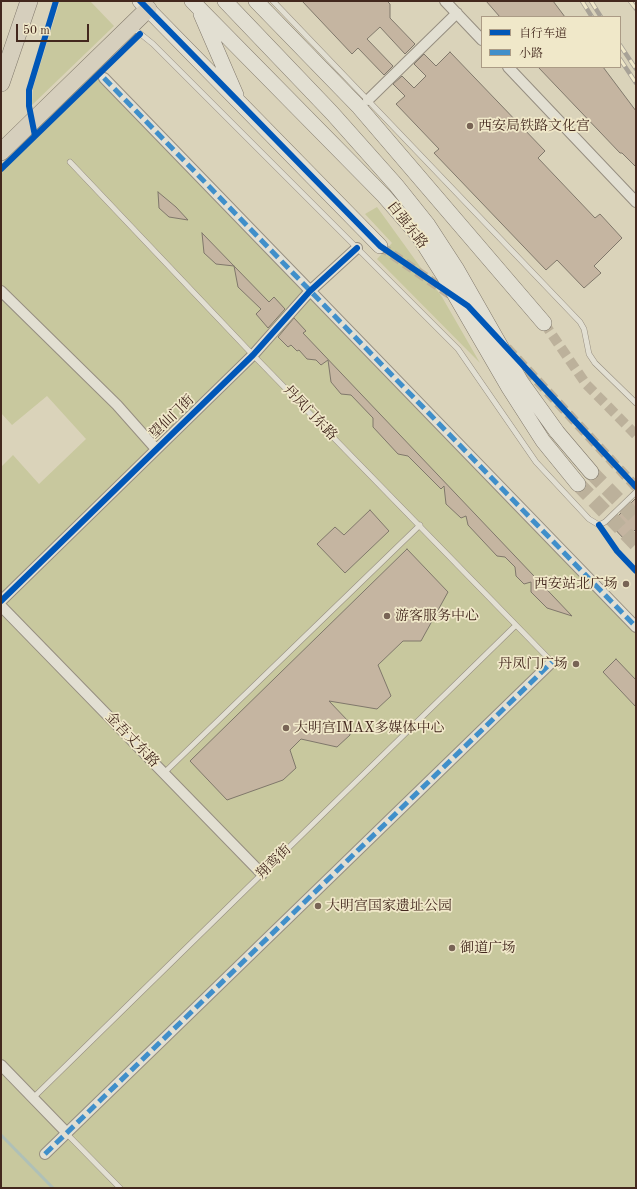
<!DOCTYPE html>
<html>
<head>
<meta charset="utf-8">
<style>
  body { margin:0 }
  #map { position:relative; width:637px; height:1189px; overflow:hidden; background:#dad3ba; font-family:"Old Standard TT","Noto Serif SC",serif }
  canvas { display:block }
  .frame { position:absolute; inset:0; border:2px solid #43281e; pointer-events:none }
  .legend { position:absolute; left:481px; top:16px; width:140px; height:52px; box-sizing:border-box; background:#f0e8c9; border:1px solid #ab9b85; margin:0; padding:5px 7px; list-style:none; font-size:12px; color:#43281e }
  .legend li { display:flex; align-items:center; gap:8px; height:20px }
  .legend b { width:20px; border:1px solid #ab9b85 }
  .scale { position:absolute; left:16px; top:24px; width:73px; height:18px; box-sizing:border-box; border:2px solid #43281e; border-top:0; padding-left:5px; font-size:12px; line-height:14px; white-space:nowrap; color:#43281e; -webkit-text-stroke:3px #f0e8c9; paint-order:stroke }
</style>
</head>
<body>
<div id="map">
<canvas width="637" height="1189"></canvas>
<div class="frame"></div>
<ul class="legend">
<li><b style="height:5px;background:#0057b8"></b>自行车道</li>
<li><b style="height:5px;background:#408fca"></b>小路</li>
</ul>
<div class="scale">50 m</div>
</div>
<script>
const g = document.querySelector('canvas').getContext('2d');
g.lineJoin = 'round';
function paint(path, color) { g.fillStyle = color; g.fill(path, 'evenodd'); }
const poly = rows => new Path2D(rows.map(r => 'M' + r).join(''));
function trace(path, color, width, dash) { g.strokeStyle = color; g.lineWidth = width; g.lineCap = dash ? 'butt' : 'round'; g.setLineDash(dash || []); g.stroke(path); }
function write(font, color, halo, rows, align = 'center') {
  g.font = font + ' "Old Standard TT","Noto Serif SC",serif'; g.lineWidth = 3.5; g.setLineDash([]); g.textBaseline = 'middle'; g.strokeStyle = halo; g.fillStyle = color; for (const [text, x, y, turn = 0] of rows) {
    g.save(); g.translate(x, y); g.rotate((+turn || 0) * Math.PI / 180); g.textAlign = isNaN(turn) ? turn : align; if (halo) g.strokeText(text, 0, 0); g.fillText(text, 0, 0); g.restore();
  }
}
const green = poly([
  [60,1,90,1,114,26,32,105,33,88],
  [100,67,636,623,636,1188,1,1188,1,467,13,455,39,484,86,439,47,396,12,425,1,413,1,165],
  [377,207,442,297,480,363,377,259,392,243,365,214]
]);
const stream = poly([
  [1,1135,53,1188]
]);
const building = poly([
  [302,1,387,1,390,4,390,18,415,44,405,54,380,27,367,39,393,66,384,75,358,48,352,54,302,1],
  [486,1,553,1,565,17,500,17,486,1],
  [450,52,545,151,538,158,595,218,600,214,622,238,594,266,601,273,584,288,557,260,546,270,434,153,439,149,396,104,405,96,393,84,402,76,414,88,426,76,414,64,424,54,436,66,450,52],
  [538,67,603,67,636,111,636,167,622,153,620,153,538,67],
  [158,192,176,207,188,220,169,217,159,208,158,192],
  [202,233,234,266,216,264,204,253,202,233],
  [234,266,269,302,274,297,285,309,268,328,256,314,261,309,238,287,234,266],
  [294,318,306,331,303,333,572,616,547,608,531,592,531,582,524,584,516,576,515,567,505,557,497,556,468,525,466,516,461,518,446,504,444,486,441,489,408,456,398,454,373,427,373,418,351,395,341,394,331,382,328,360,321,365,316,360,307,359,299,350,297,351,291,345,288,347,278,337,294,318],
  [636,498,636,529,625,540,610,524,636,498],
  [370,510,389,531,345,573,317,544,335,527,344,535,370,510],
  [407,549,448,592,421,641,403,641,378,665,391,696,377,709,329,701,349,722,350,735,337,747,301,739,290,750,296,768,283,780,227,800,190,761,407,549],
  [616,659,636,680,636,707,603,672,616,659]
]);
const streetTunnel = poly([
  [380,246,454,297],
  [544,323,586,384,636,435],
  [507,348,636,487]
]);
const secondaryTunnel = poly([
  [591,472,636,518],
  [578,484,636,544]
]);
const lane = poly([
  [273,1,580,322,584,329,589,354,595,363,636,403],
  [132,27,153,44,458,349,536,462,589,519,599,525,605,522,636,492],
  [70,162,253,355,552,662],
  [164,773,420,525],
  [33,1098,516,625],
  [66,1133,120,1188]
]);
const street = poly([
  [445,1,482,40],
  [508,67,636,202],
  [104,78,636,627],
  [368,100,457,13],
  [1,291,117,405,156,449],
  [1,601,253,355,310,291,357,248],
  [1,606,262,874],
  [1,1065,66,1132],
  [45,1154,552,662]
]);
const secondary = poly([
  [140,1,380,246],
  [192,1,384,196,418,235,444,276,509,388,543,441,578,484],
  [225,1,332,113,396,185,428,225,456,268,521,382,557,432,591,472],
  [256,1,359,107,544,323],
  [201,14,236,95]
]);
const primary = poly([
  [1,83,29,1],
  [1,152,148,9]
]);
const rail = poly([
  [582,1,592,17],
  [591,1,601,17],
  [630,1,636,9],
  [620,45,636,69],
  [620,59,636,83]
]);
const quiet = poly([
  [104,78,636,627],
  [45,1154,552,662]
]);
const cycleway = poly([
  [140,1,380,246,468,306,636,487],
  [35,136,29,106,29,90,56,1],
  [1,169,140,34],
  [599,525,617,551,636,571],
  [1,601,253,355,310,291,357,248]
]);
const markers = [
  [470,126,4,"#786455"],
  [626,584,4,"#786455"],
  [387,616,4,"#786455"],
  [576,664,4,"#786455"],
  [286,728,4,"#786455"],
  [318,906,4,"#786455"],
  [452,948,4,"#786455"]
];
const poiNames = [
  ["西安局铁路文化宫",478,126],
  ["西安站北广场",618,584,"right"],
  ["游客服务中心",395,616],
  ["丹凤门广场",568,664,"right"],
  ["大明宫IMAX多媒体中心",294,728],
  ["大明宫国家遗址公园",326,906],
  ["御道广场",460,948]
];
const streetNames = [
  ["自强东路",407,225,52],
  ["丹凤门东路",310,413,46],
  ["望仙门街",172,417,-44],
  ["金吾丈东路",132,740,46],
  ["翔鸾街",274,862,-44]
];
paint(green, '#c8c89e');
trace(stream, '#afc0b7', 3);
paint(building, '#c5b5a1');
trace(building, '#80786b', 1);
trace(streetTunnel, '#bcb19b', 10, [10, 5]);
trace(secondaryTunnel, '#bcb19b', 15, [15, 8]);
trace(lane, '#968e80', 6);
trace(street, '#968e80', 12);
trace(secondary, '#80786b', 16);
trace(primary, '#80786b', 18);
trace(lane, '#e2dfd2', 5);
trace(street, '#e2dfd2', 10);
trace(secondary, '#e2dfd2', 15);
trace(primary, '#d6cfbd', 17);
trace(rail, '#a8a297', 4.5);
trace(rail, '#f0e8c9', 3, [9]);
trace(quiet, '#408fca', 5, [10, 5]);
trace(cycleway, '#0057b8', 6);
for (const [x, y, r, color] of markers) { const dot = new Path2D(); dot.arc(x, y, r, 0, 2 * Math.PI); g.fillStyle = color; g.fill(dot); trace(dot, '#f0e8c9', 1.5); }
write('14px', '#43281e', '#f0e8c9', poiNames, 'left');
write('14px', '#43281e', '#f0e8c9', streetNames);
</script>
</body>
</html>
